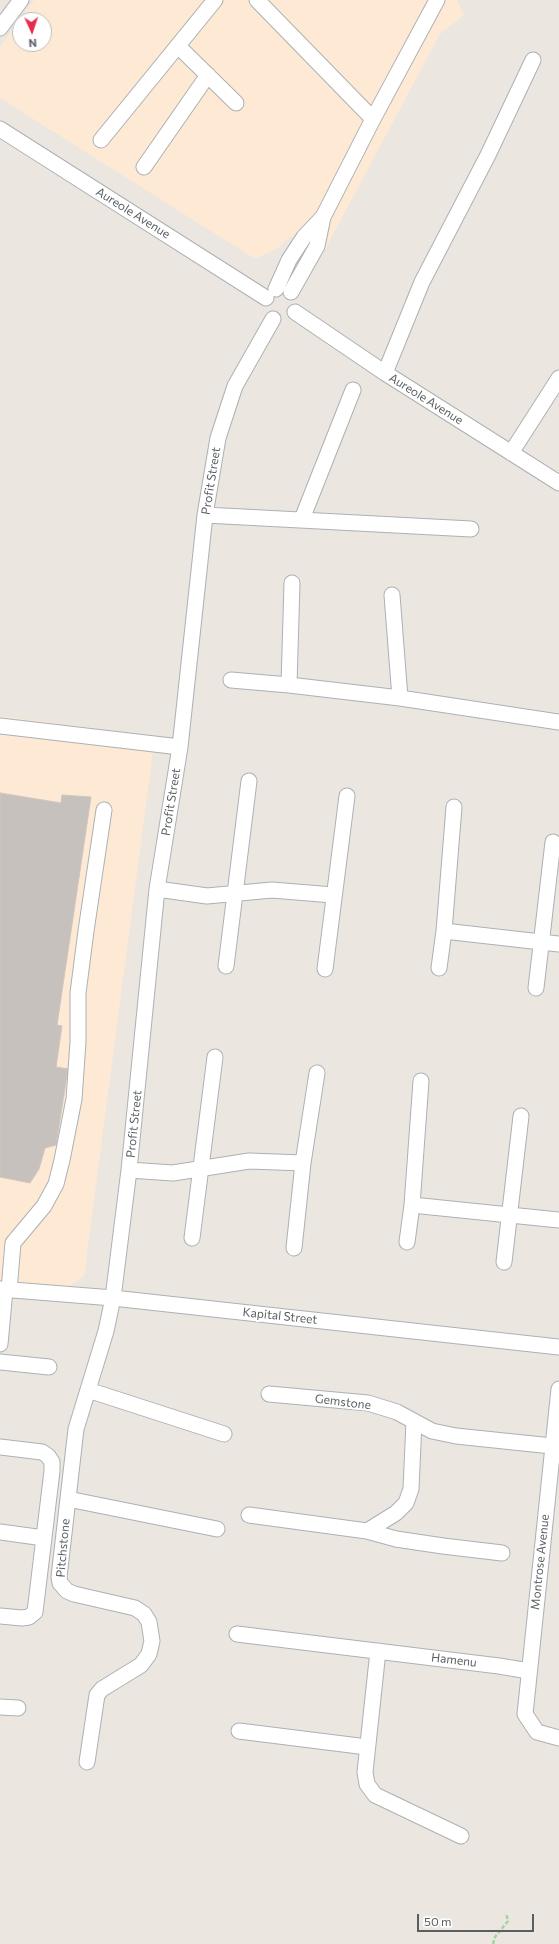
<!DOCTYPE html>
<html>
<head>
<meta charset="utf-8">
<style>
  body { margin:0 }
  #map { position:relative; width:559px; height:1944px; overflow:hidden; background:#ece6e0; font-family:Commissioner,sans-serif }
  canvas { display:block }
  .north { position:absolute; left:12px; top:12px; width:40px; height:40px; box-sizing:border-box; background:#fff; border:1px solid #bdbfc0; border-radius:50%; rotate:177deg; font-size:11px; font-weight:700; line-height:16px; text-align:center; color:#595f61 }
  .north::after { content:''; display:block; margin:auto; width:14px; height:18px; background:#e62c4c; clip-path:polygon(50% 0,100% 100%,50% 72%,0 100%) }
  .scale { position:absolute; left:417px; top:1914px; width:117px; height:18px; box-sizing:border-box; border:2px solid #595f61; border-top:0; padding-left:5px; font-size:12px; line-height:14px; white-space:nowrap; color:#595f61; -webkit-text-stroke:3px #fff; paint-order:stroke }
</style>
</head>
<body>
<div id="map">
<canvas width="559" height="1944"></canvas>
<div class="north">N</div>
<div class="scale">50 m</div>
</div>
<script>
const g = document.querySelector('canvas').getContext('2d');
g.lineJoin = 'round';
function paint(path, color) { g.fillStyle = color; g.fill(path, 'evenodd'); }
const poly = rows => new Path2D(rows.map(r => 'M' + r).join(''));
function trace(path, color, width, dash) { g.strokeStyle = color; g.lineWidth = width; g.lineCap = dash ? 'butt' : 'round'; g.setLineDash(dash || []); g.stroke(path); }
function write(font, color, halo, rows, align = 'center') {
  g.font = font + ' Commissioner,sans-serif'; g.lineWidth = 4; g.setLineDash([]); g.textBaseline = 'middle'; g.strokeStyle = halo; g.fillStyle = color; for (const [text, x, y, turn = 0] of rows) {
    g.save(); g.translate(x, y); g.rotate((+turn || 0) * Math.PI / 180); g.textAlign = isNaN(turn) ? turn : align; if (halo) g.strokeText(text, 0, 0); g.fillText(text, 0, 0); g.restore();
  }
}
const commercial = poly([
  [34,0,457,0,464,15,440,34,321,257,291,236,278,248,255,259,0,98,0,47],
  [20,20,44,20,44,44,20,44],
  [0,716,155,736,84,1276,62,1291,0,1285]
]);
const building = poly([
  [0,793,61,803,62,795,91,797,57,1025,62,1026,56,1067,68,1069,56,1145,45,1148,39,1169,30,1183,0,1177,0,793]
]);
const path = poly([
  [493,1944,495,1937,508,1921,506,1913]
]);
const minor = poly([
  [257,0,373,119],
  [0,28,21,0],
  [178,46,236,103],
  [0,129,266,298],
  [101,140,215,0],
  [144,167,208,75],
  [323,217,373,119,437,0],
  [276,289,289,260,304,237,323,217,317,246,291,292],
  [295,312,385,373,559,483],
  [385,373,422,282,488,155,533,60],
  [511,453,559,378],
  [205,515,471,529],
  [302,519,353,390],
  [392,595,400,698],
  [231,680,289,685,400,698,559,722],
  [289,685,292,583],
  [0,726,180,747],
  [157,889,207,896,272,890,333,895],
  [444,931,559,944],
  [226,966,249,781],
  [439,968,444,931,454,807],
  [325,969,347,796],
  [536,988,553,842],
  [129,1170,173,1173,249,1161,303,1163,317,1073],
  [412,1205,559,1220],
  [192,1238,215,1057],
  [407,1242,412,1205,421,1081],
  [294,1248,303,1163],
  [504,1262,521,1116],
  [0,1289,113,1298,559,1347],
  [9,1290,13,1243,44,1206,56,1184,62,1160,74,1099,78,1042,78,993,86,931,104,810],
  [0,1344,5,1290],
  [0,1362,49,1367],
  [559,1389,525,1714,537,1732,559,1738],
  [88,1390,224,1434],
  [269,1394,368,1403,397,1412,432,1431,456,1436,552,1446],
  [0,1447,42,1452,48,1456,52,1462,52,1471,35,1612,29,1617,22,1618,0,1616],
  [68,1499,217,1529],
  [249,1515,367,1531,396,1539,443,1546,502,1553],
  [367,1531,396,1513,406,1503,411,1489,414,1421],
  [0,1532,44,1538],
  [237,1634,499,1666,529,1671],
  [378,1651,365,1772,367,1784,375,1795,461,1836],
  [0,1707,18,1708],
  [239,1731,367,1747],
  [87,1762,97,1695,102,1689,141,1665,149,1654,152,1641,149,1622,144,1614,135,1608,74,1594,67,1591,60,1583,59,1577,76,1429,106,1331,113,1298,129,1170,157,889,180,747,205,515,218,438,235,386,273,319]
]);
const streetNames = [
  ["Aureole Avenue",133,213,32],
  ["Aureole Avenue",426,399,32],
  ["Profit Street",211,481,-81],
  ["Profit Street",171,802,-81],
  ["Profit Street",134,1124,-84],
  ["Kapital Street",280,1316,6],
  ["Gemstone",343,1402,7],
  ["Pitchstone",63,1548,-85],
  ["Montrose Avenue",540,1562,-84],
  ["Hamenu",454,1660,7]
];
paint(commercial, '#fde9d4');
paint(building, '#c7c1bd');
trace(building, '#d0c6bf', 1);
trace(minor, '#acb1b3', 17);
trace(path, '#a0d5a0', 2.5, [4, 2]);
trace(minor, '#fff', 15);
write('12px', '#595f61', '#fff', streetNames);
</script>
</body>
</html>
